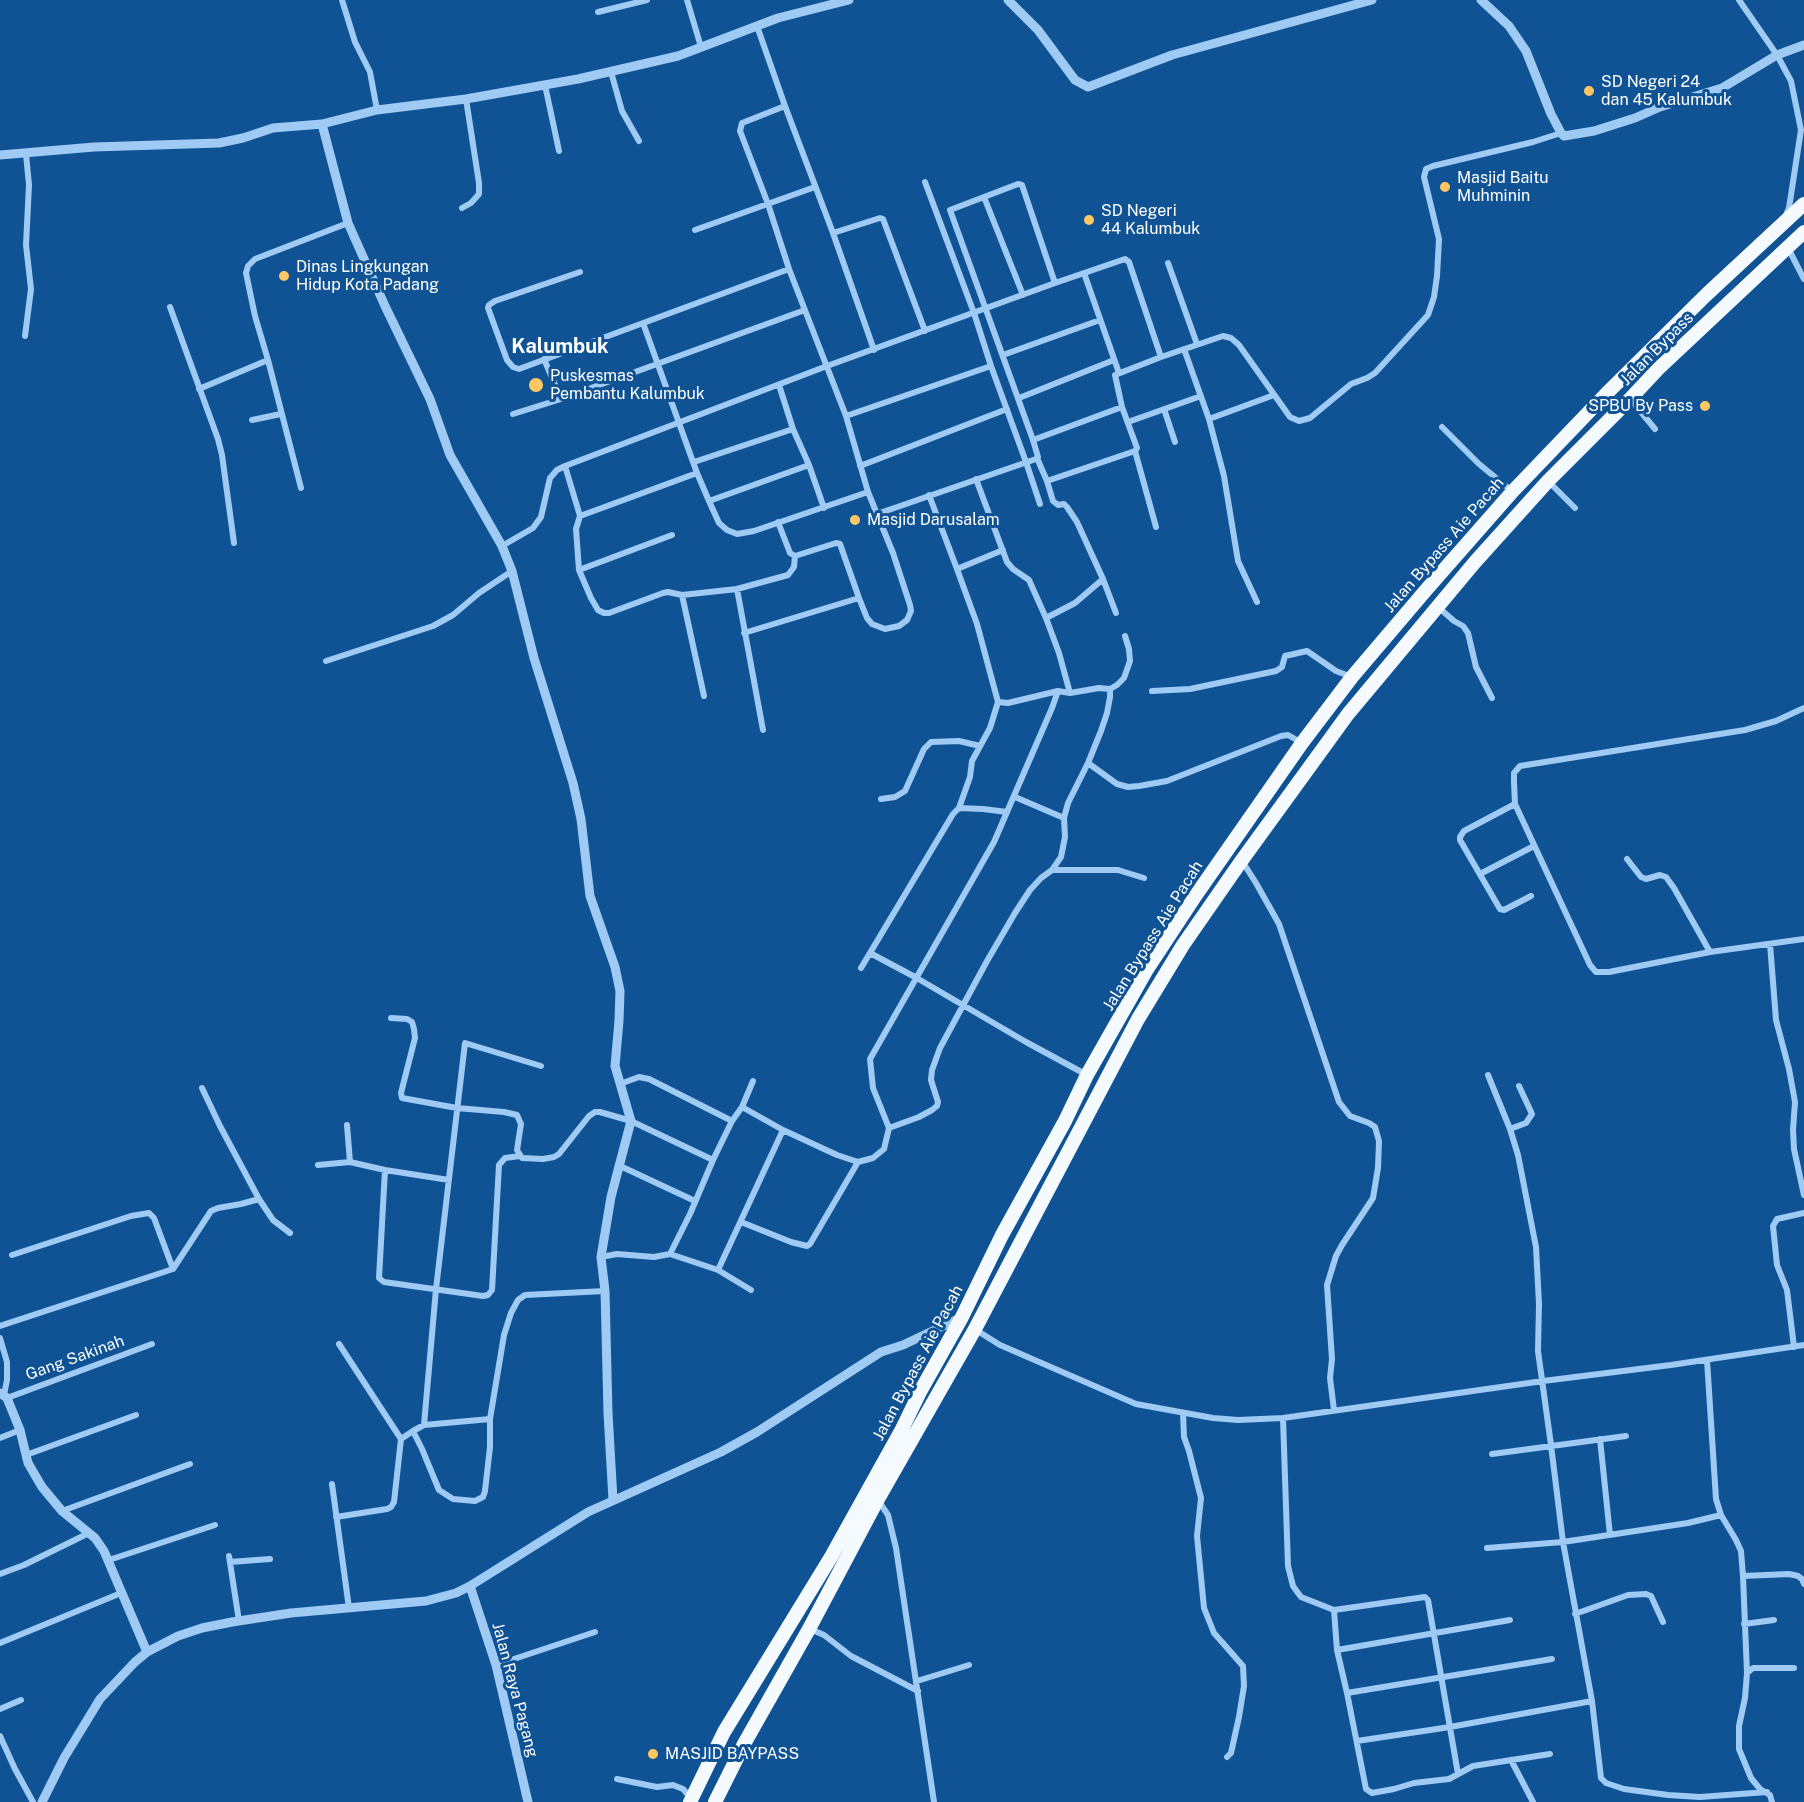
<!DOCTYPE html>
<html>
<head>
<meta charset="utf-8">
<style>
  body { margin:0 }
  canvas { display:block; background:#105395 }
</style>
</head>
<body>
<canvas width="1804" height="1802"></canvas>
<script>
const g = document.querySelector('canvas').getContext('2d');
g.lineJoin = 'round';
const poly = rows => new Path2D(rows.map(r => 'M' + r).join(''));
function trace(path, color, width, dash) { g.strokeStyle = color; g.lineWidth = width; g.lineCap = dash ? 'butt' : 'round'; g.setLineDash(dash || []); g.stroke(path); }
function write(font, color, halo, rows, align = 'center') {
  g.font = font + ' "Public Sans",sans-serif'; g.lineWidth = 6; g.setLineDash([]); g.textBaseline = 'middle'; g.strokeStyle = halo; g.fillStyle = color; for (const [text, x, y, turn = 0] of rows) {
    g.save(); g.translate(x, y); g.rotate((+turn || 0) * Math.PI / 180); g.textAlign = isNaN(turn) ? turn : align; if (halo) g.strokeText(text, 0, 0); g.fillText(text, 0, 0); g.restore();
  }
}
const minor = poly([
  [342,0,355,42,370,72,377,110],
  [687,0,701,47],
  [1739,0,1777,55,1791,81,1801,130,1789,208,1786,215],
  [598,12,647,0],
  [757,26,785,106,742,123,740,131,768,204,789,269,846,416,868,492,893,553,910,605,911,611,907,620,899,626,885,629,872,624,867,618,859,598,840,544,836,543,795,556,790,553,778,522],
  [611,72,622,111,639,141],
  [545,85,559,151],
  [785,106,833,233],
  [925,182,974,313,991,366,1026,462,1040,504],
  [984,197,1023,295],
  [462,208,471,203,479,194,479,183,466,99],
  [695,230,815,187],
  [1788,248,1804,279],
  [1168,263,1197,344],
  [580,272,495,301,489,305,488,308,507,360,513,367,519,369,789,269],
  [1084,273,1119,373],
  [170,307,218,439,222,455,234,543],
  [643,323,697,473,709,501,809,465],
  [25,336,31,289,26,245,29,185,26,154],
  [1184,349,1209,419,1224,476,1238,561,1257,602],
  [874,350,833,233,880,218,883,219,925,331],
  [1003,355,1100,320],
  [544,359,561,399],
  [268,360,255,316,246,273,248,266,255,259,348,223],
  [779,385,793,429,809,465,824,508],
  [199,389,268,360,301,488],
  [1019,398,1114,360],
  [1631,400,1655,429],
  [1164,409,1175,442],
  [513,414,561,399,805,310],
  [846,416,991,366],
  [1209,419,1274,395],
  [252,420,281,414],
  [1128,422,1201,396],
  [1442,427,1479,464,1512,491],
  [1033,440,950,210,1018,184,1022,185,1055,283],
  [1135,451,1156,527],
  [1037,458,1047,481,1053,501,1058,505,1064,504,1067,507,1077,522,1103,579,1116,613],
  [694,462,793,429],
  [565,466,580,516,576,529,579,570,591,598,598,610,604,613,609,613,663,593,668,592,682,595,737,589,788,575,794,567,795,556],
  [860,466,1007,409],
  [976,479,1007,562,1013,569,1029,580,1046,618,1059,653,1070,693],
  [1047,481,1135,451,1137,448,1122,407,1115,375,1161,357],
  [1548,481,1575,508],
  [929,495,957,569,1003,550],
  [709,501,719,523,727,530,737,534,754,531,868,492],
  [877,514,1036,459,1038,457,1033,440,1122,407],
  [580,516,697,473],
  [502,546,533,528,541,517,550,478,557,470,565,466,827,366,1055,283,1125,259,1129,262,1161,357,1223,336,1231,338,1239,345,1290,417,1299,421,1310,418,1351,384,1367,378,1375,373,1428,315,1434,297,1437,276,1439,239,1424,177,1426,169,1433,166,1533,142,1561,133],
  [957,569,977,624,998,702,1008,703,1058,691,1070,693,1099,688,1110,689,1117,685,1124,678,1130,661,1129,649,1125,636],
  [579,570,672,535],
  [737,589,763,730],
  [682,595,704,696],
  [1438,607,1454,621,1463,626,1468,633,1476,667,1492,698],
  [1046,618,1075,603,1103,579],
  [744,633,859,598],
  [326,661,433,626,453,615,479,593,512,571],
  [1152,691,1190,689,1276,671,1282,667,1285,656,1307,651,1336,671,1352,677],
  [1804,708,1776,721,1745,730,1520,766,1514,773,1514,782,1515,804,1590,965,1596,972,1609,972,1710,952,1804,939],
  [1088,763,1117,784,1128,787,1139,786,1167,781,1281,736,1288,735,1302,743],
  [1015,797,1064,818],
  [881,799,895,797,905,791,924,749,931,742,959,741,980,746],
  [1515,804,1464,831,1460,837,1460,840,1500,909,1504,910,1531,896],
  [959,808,983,809,1007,812],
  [1627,859,1641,877,1646,879,1660,875,1666,877,1674,888,1710,952],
  [1242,861,1256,883,1279,924,1339,1102,1350,1116,1369,1123,1375,1127,1379,1141,1378,1168,1373,1198,1342,1245,1336,1256,1327,1285,1332,1359,1330,1378,1334,1410],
  [1052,870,1118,870,1144,878],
  [1480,874,1534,846],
  [1770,944,1776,1020,1789,1069,1795,1102,1793,1130,1794,1149,1804,1195],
  [870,953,915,977,1026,1042,1087,1075],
  [861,968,953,814,959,808,970,777,972,761,990,728,998,702],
  [391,1018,407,1019,412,1022,414,1029,415,1038,401,1093,402,1098,457,1108,504,1112,517,1115,521,1124,517,1150,522,1158,543,1159,554,1157,559,1154,589,1116,595,1112,600,1112,631,1121,713,1160],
  [1488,1075,1510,1129,1518,1155,1536,1247,1539,1304,1538,1351,1551,1445,1563,1542,1592,1701,1601,1778,1606,1783,1624,1789,1668,1795,1700,1797,1767,1792],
  [620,1084,639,1077,649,1079,732,1121],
  [742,1107,783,1130,837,1155,858,1162,873,1158,884,1149,889,1128,873,1088,870,1059,994,842,1052,708,1058,691],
  [347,1125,350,1162],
  [889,1128,919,1117,932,1110,937,1106,938,1102,931,1080,932,1070,940,1048,987,961,1015,913,1030,890,1041,878,1052,870,1061,857,1065,837,1064,818,1068,803,1088,763,1101,731,1107,713,1110,697,1110,689],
  [1510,1129,1526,1123,1532,1114,1519,1086],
  [318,1165,350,1162,385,1170,449,1180],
  [618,1165,695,1201],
  [385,1170,379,1278,384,1282,483,1296,488,1295,492,1290,499,1165,505,1158,520,1156],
  [259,1199,273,1220,290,1233],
  [741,1222,791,1242,807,1246,810,1244,858,1162],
  [670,1254,690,1214,713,1160,732,1121,742,1107,753,1081],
  [12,1255,131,1216,149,1213,154,1218,173,1269],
  [601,1257,617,1254,654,1257,670,1254,718,1270,783,1130],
  [718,1270,751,1290],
  [0,1326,173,1269,211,1211,218,1208,241,1204,259,1199,220,1126,202,1088],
  [976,1330,1000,1345,1136,1404,1213,1418,1238,1420,1283,1418,1543,1381,1671,1365,1804,1345],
  [0,1338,7,1362,7,1380,4,1395],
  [339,1344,401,1439],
  [1794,1347,1787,1290,1777,1265,1773,1226,1777,1219,1804,1213],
  [1707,1360,1716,1499,1721,1515,1736,1540,1741,1551,1743,1576,1747,1673,1745,1698,1739,1726,1739,1749,1751,1778,1760,1789,1770,1795,1772,1802],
  [7,1398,152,1344],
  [1183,1413,1184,1437,1189,1451,1201,1498,1197,1536,1204,1608,1214,1633,1243,1666,1244,1686,1239,1717,1231,1753,1227,1757],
  [1283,1418,1288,1566,1293,1586,1301,1597,1334,1610,1337,1650,1347,1693,1366,1789,1372,1793,1394,1789,1414,1783,1449,1779,1473,1766,1550,1754],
  [424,1425,436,1289,465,1043,541,1066],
  [413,1431,422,1449,439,1490,453,1499,475,1501,483,1497,485,1491,490,1447,490,1419,504,1335,511,1313,518,1300,525,1295,605,1291],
  [0,1438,20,1430],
  [1600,1439,1610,1535],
  [1492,1454,1626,1436],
  [26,1455,136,1415],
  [332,1484,349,1608],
  [878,1500,888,1515,896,1548,934,1802],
  [62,1511,190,1464],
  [336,1517,387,1509,391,1507,394,1502,401,1439,413,1431,424,1425,490,1419],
  [1487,1548,1563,1542,1688,1523,1721,1515],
  [229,1556,239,1621],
  [109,1560,215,1525],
  [230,1562,270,1559],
  [0,1574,24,1565,89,1533],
  [1743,1576,1789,1574,1798,1576,1802,1579,1804,1584],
  [1334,1610,1425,1597,1428,1600,1458,1774],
  [1575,1614,1628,1595,1646,1594,1651,1596,1663,1622],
  [1744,1624,1774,1620],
  [810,1629,824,1635,851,1656,918,1691],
  [0,1643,121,1593],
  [1337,1650,1510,1620],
  [496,1665,595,1632],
  [1747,1673,1753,1668,1794,1668],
  [917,1681,969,1665],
  [1347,1693,1552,1659],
  [0,1709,21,1700],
  [0,1736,15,1769,33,1802],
  [1357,1741,1450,1727,1592,1701],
  [1511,1760,1533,1802],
  [617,1779,657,1787,673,1785,683,1789,690,1797,692,1796]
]);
const tertiary = poly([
  [1008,0,1038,30,1075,80,1088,87,1172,55,1372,0],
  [1481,0,1509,26,1526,51,1551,114,1561,133,1564,136,1594,131,1635,118,1660,107,1722,88,1777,55,1804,45],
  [322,124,348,223,385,306,430,399,450,455,502,546,512,571,534,658,573,783,581,819,590,896,615,967,620,991,619,1021,615,1066,631,1121,611,1197,601,1257,605,1291,608,1413,613,1500],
  [0,155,94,147,219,143,243,138,273,128,322,124,377,110,466,99,578,79,678,56,778,18,849,0],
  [0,1393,7,1398,20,1430,28,1463,42,1487,62,1511,95,1538,104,1551,147,1652],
  [470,1586,496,1665,528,1802],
  [42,1802,64,1758,100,1699,135,1662,147,1652,178,1636,202,1628,232,1622,291,1613,426,1601,456,1593,470,1586,588,1512,721,1452,757,1432,881,1352,903,1345,960,1318]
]);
const trunk = poly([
  [690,1802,724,1732,831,1557,901,1431,921,1390,962,1317,1002,1235,1065,1121,1087,1075,1146,971,1196,895,1302,743,1352,677,1426,590,1513,491,1606,394,1706,295,1804,204],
  [715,1802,744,1744,809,1629,878,1499,975,1329,1138,1019,1183,945,1242,860,1348,714,1475,562,1548,481,1630,399,1658,369,1804,232]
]);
const markers = [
  [1589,91,6,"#ffc761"],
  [1445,187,6,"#ffc761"],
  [1089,220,6,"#ffc761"],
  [284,276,6,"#ffc761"],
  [536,385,8,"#ffc761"],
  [1705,406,6,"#ffc761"],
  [855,520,6,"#ffc761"],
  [653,1754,6,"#ffc761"]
];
const poiNames = [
  ["SD Negeri 24",1601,82],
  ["dan 45 Kalumbuk",1601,100],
  ["Masjid Baitu",1457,178],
  ["Muhminin",1457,196],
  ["SD Negeri",1101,211],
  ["44 Kalumbuk",1101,229],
  ["Dinas Lingkungan",296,267],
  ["Hidup Kota Padang",296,285],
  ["Puskesmas",550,376],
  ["Pembantu Kalumbuk",550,394],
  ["SPBU By Pass",1693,406,"right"],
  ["Masjid Darusalam",867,520],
  ["MASJID BAYPASS",665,1754]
];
const streetNames = [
  ["Jalan Bypass",1657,349,-45],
  ["Jalan Bypass Aie Pacah",1444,545,-49],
  ["Jalan Bypass Aie Pacah",1153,936,-58],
  ["Gang Sakinah",75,1358,-20],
  ["Jalan Bypass Aie Pacah",918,1363,-62],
  ["Jalan Raya Pagang",515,1690,75]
];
const quarterNames = [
  ["Kalumbuk",560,347]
];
trace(minor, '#9fcaf4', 6);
trace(tertiary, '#9fcaf4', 9);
trace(trunk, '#f5faff', 14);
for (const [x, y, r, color] of markers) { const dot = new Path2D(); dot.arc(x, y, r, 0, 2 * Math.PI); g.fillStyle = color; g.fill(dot); trace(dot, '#105395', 2); }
write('16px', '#fff', '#105395', poiNames, 'left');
write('16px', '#fff', '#105395', streetNames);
write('bold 20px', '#fff', '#105395', quarterNames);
</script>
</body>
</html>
